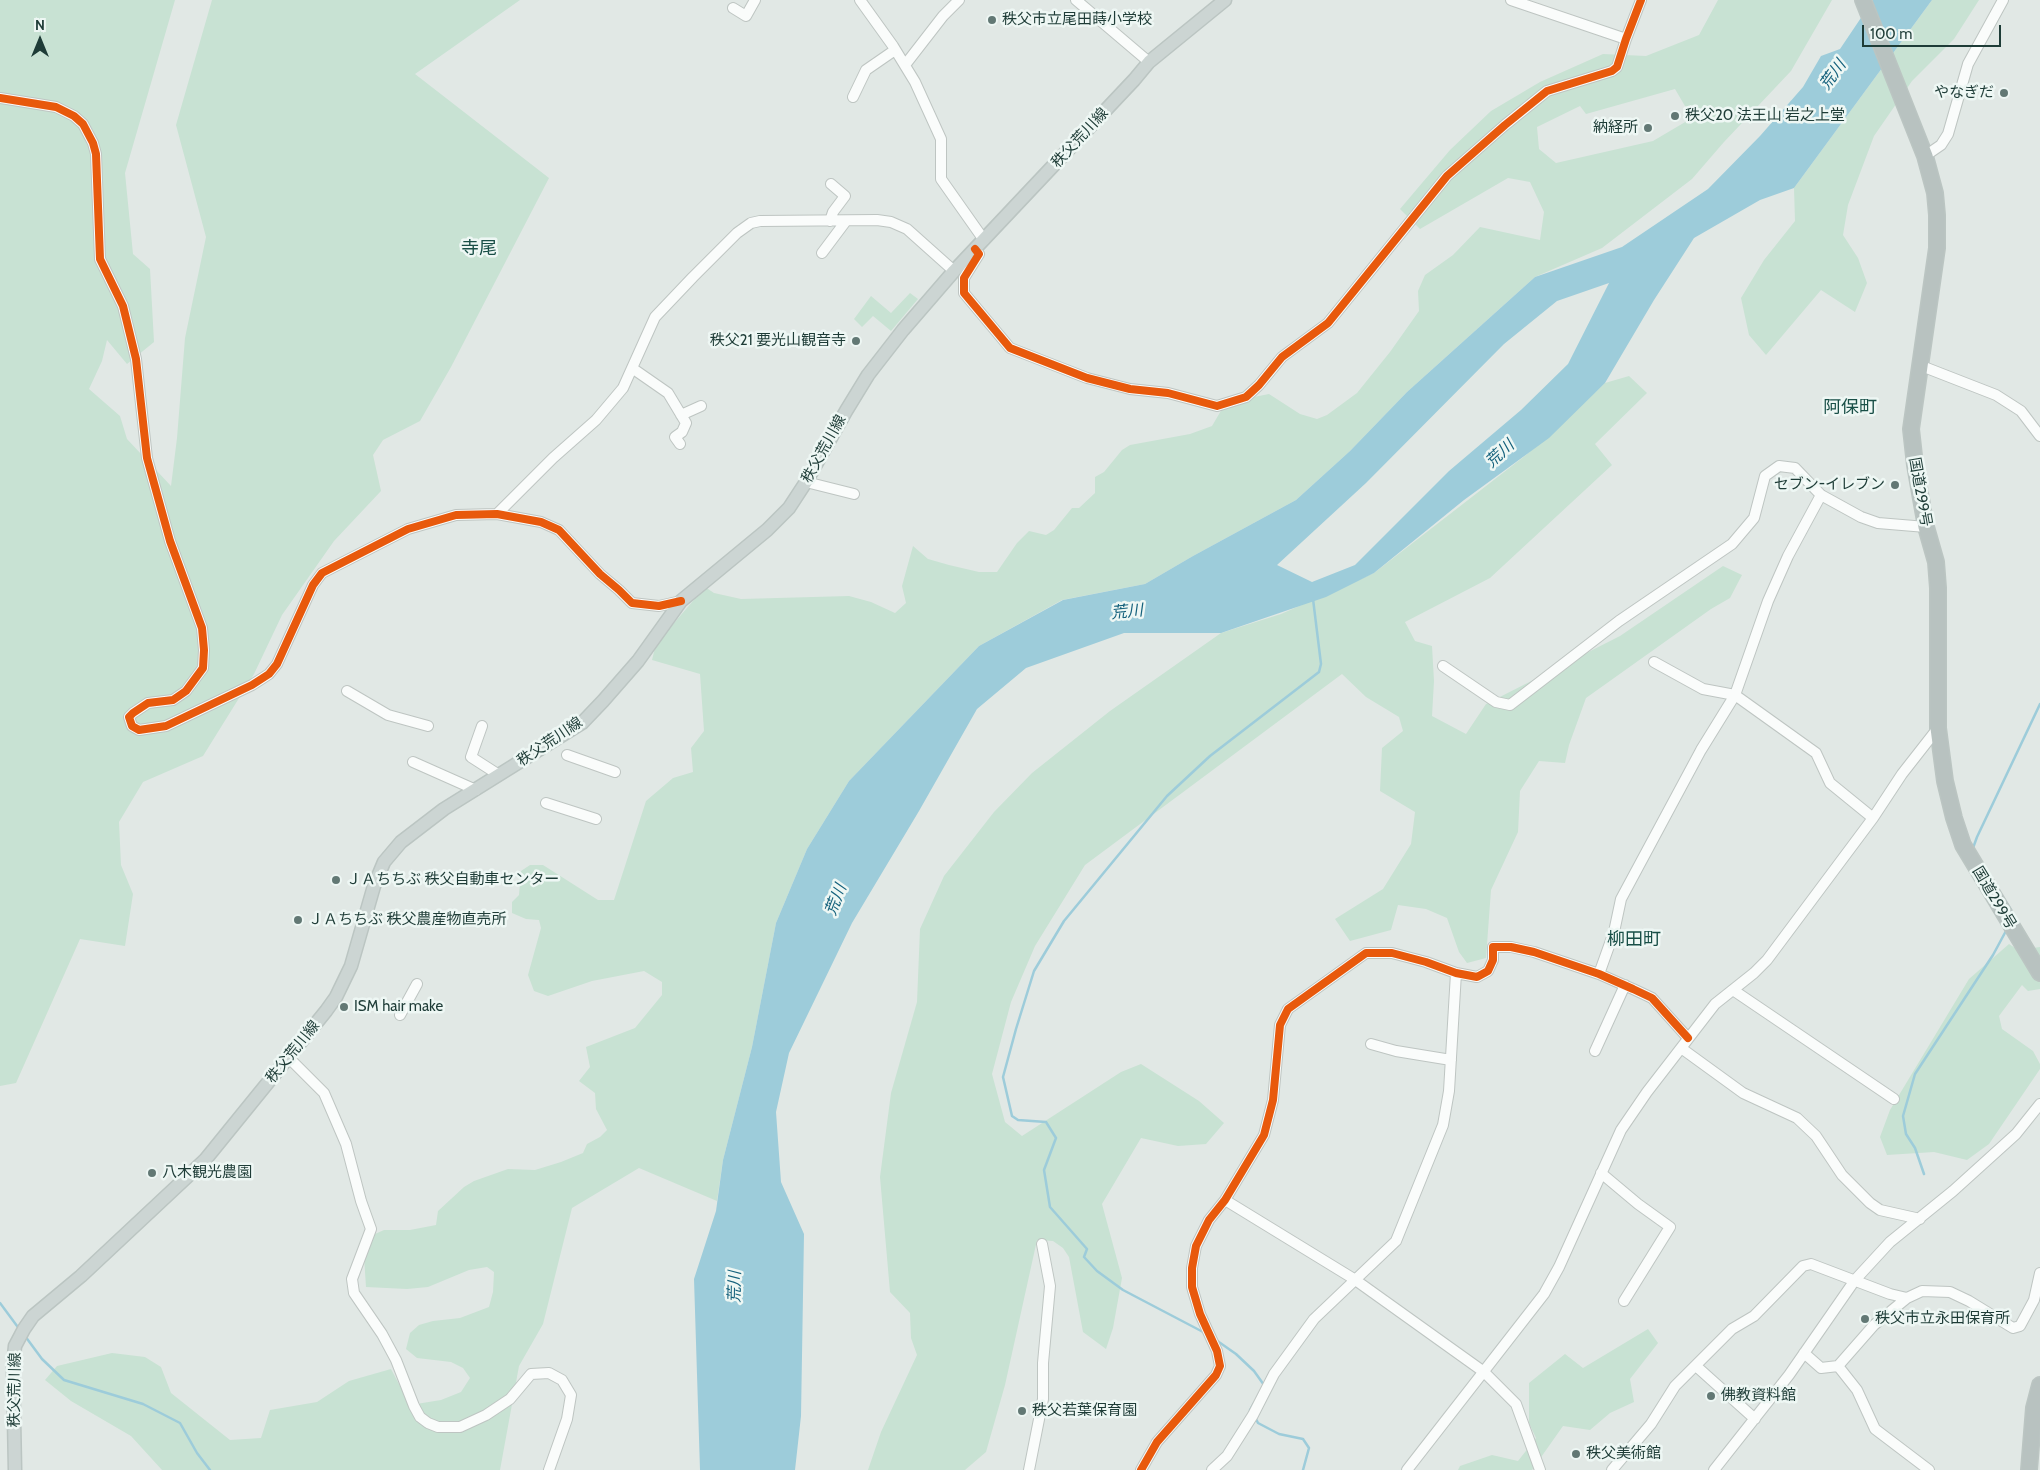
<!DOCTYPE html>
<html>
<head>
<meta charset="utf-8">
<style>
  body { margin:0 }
  #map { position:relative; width:2040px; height:1470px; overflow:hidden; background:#e1e8e5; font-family:Cabin,sans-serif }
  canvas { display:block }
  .north { position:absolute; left:15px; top:15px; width:50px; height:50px; -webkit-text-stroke:4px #eef7f4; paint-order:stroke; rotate:0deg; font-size:14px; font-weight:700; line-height:20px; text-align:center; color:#1e3c37 }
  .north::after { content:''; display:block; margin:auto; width:18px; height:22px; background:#1e3c37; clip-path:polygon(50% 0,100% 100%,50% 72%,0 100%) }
  .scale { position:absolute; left:1862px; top:25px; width:139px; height:22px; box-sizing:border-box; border:2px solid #1e3c37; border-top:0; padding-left:6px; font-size:15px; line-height:18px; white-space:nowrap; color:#1e3c37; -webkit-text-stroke:4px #eef7f4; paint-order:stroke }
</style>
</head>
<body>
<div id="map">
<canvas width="2040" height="1470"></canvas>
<div class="north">N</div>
<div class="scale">100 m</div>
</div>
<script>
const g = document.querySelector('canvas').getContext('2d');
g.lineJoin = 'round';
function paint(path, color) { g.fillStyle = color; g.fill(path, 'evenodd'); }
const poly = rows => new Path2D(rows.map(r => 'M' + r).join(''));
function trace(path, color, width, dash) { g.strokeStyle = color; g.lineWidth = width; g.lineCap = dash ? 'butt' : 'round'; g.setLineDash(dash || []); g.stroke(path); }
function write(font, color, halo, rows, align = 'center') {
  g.font = font + ' Cabin,"Noto Sans JP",sans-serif'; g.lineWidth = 5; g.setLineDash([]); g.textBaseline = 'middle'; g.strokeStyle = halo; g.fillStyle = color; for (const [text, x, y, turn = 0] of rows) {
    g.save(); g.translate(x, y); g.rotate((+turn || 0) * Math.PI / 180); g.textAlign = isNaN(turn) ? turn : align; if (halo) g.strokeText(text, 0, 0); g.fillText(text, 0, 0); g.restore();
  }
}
const green = poly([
  [0,0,175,0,125,173,133,254,150,269,154,342,127,364,107,340,102,361,89,389,120,416,127,439,171,486,177,438,185,338,206,237,176,125,212,0,520,0,415,74,549,178,451,367,420,421,383,440,373,455,381,491,334,541,282,615,254,674,203,756,143,782,119,822,121,865,133,894,125,946,80,939,16,1083,0,1086],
  [1718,0,1832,0,1791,71,1724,142,1692,179,1602,248,1535,277,1407,392,1350,451,1296,500,1193,556,1145,584,1062,600,979,646,849,781,807,849,776,923,752,1047,723,1160,717,1201,639,1168,572,1208,543,1324,519,1366,500,1470,162,1470,131,1436,71,1401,45,1380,57,1366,112,1353,145,1357,161,1367,171,1393,230,1440,261,1438,270,1410,317,1402,349,1381,391,1369,410,1405,441,1400,461,1392,470,1378,463,1368,451,1362,417,1358,406,1349,410,1333,419,1325,433,1321,460,1318,489,1307,493,1292,494,1272,487,1267,469,1270,428,1287,407,1289,366,1287,364,1256,375,1234,384,1230,410,1230,436,1225,438,1211,464,1187,474,1181,508,1169,535,1170,561,1162,583,1153,587,1144,600,1137,607,1130,596,1109,595,1093,579,1081,590,1067,586,1047,635,1028,662,995,662,982,644,971,592,981,548,996,534,991,528,975,541,928,539,920,526,919,512,913,512,902,519,895,521,871,530,865,543,865,598,900,614,900,646,801,673,778,693,772,691,748,704,731,700,674,652,660,656,644,705,587,714,593,741,599,849,596,871,602,895,613,906,603,902,586,913,546,928,559,949,565,979,572,997,572,1017,543,1029,531,1046,535,1054,530,1072,508,1079,508,1095,493,1095,477,1104,472,1122,450,1130,445,1190,434,1212,426,1222,409,1254,397,1269,394,1300,414,1317,419,1327,415,1357,393,1390,352,1419,311,1418,291,1425,275,1453,255,1480,227,1540,240,1544,212,1530,182,1508,178,1420,229,1400,209,1450,150,1491,111,1540,82,1603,54,1646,56,1699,35],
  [1675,89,1692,118,1653,141,1556,163,1539,149,1537,127,1580,106,1586,114],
  [1932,0,1979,0,1954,39,1912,81,1874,136,1848,205,1843,235,1858,258,1867,283,1855,312,1821,290,1766,355,1749,335,1741,298,1764,260,1795,221,1794,188],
  [910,293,918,299,891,331,873,316,862,327,854,319,871,296,891,313],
  [1629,376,1647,393,1595,444,1612,465,1490,578,1405,622,1415,641,1432,646,1434,681,1432,716,1466,734,1486,704,1620,636,1723,566,1742,575,1730,598,1711,609,1586,698,1569,745,1565,763,1539,761,1520,791,1518,832,1491,890,1486,958,1467,963,1459,952,1447,918,1426,909,1398,905,1391,930,1350,941,1335,919,1383,889,1411,844,1415,812,1380,791,1382,748,1403,731,1399,717,1366,697,1342,674,1085,865,1035,946,1011,1002,992,1074,1005,1122,1022,1136,1121,1072,1141,1064,1199,1101,1224,1123,1206,1144,1178,1146,1141,1138,1102,1204,1122,1278,1113,1328,1106,1349,1083,1332,1069,1257,1063,1248,1053,1241,1037,1240,1005,1385,986,1452,965,1470,868,1470,881,1432,917,1355,911,1338,910,1313,890,1292,880,1177,891,1093,917,1002,920,929,944,876,994,812,1032,773,1110,711,1221,633,1281,614,1374,573,1526,455,1605,383],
  [2009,944,2018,950,2040,947,2040,989,2028,991,2022,985,1999,1016,2002,1029,2033,1051,2040,1064,2040,1069,1989,1144,1967,1160,1934,1152,1887,1155,1880,1137,1890,1110,1969,979],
  [1648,1329,1658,1343,1630,1379,1634,1402,1610,1413,1590,1430,1563,1426,1532,1470,1458,1470,1460,1466,1492,1455,1518,1461,1536,1438,1529,1423,1529,1383,1565,1354,1583,1368]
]);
const water = poly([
  [1873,0,1932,0,1794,188,1760,200,1694,238,1654,300,1605,383,1549,438,1464,500,1374,573,1326,597,1221,633,1124,633,1026,668,977,709,919,811,852,923,789,1053,776,1112,781,1182,804,1234,801,1416,795,1470,700,1470,694,1279,716,1211,723,1160,752,1047,776,923,807,849,849,781,979,646,1063,600,1145,584,1193,556,1296,500,1350,451,1407,392,1535,277,1622,247,1708,189,1760,136,1803,87,1821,56,1840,49],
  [1609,283,1568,364,1521,410,1449,471,1355,565,1312,582,1277,565,1366,483,1504,344,1557,301]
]);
const stream = poly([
  [1976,853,1973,848,1977,837,2040,704],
  [2002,896,2011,910],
  [1924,1174,1915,1148,1906,1134,1903,1116,1915,1074,1993,955,2007,929],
  [0,1303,20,1330],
  [1205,1333,1123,1290,1097,1271,1084,1257,1087,1249,1050,1207,1044,1170,1056,1138,1046,1122,1018,1120,1012,1116,1003,1077,1016,1029,1034,971,1064,921,1167,796,1210,756,1319,672,1321,664,1313,599],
  [25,1336,42,1359,64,1380,143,1404,180,1423,197,1453,210,1470],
  [1216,1340,1236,1354,1254,1371,1264,1385],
  [1252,1413,1250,1410,1254,1403],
  [1255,1417,1258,1423,1279,1434,1303,1439,1309,1448,1303,1470]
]);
const minor = poly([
  [860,0,893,46,915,82,941,139,941,179,984,240],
  [1076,0,1149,62],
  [1511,0,1626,39],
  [733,8,746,16,755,0],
  [905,65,943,16,959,0],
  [853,97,866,70,895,50],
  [0,98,56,107,74,116,83,124,93,143,96,154,100,259,123,306,136,359,147,458,170,541,202,628,204,650,203,668,186,691,173,700,148,703,133,713,129,717,132,726,139,730,166,726,252,685,269,674,277,664,313,585,322,573,408,529,456,515,497,514,541,522,559,530,600,574,619,590,632,603,659,606,681,601],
  [1925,156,1941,145,1948,134,1968,64,2003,0],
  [830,221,833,212,845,196,831,184],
  [975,249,979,254,964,278,964,293,1010,348,1087,378,1130,389,1168,393,1217,406,1246,397,1259,385,1282,357,1328,323,1447,176,1505,125,1547,91,1612,71,1617,67,1626,39,1641,0],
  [822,253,846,221],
  [1919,365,1996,395,2021,411,2040,436],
  [632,368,668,393,686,423,682,432,675,437,680,444],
  [681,415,701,406],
  [806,482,854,494],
  [497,514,553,458,596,420,623,388,655,317,693,277,737,233,751,223,760,221,877,220,891,222,907,229,954,271],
  [1654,662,1703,689,1735,695,1816,753,1830,783,1873,818],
  [1443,666,1496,702,1510,705,1619,621,1732,544,1754,518,1765,476,1779,466,1795,468,1821,495,1861,517,1878,523,1926,527],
  [347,691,388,715,428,726],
  [482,726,471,757,499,775],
  [567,755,615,772],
  [413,762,476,790],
  [546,803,596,819],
  [1599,974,1614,932,1621,899,1701,750,1735,695,1768,601,1788,556,1821,495],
  [1733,990,1894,1099],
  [400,1015,417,984],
  [1371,1044,1396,1051,1451,1060],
  [1681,1048,1743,1093,1797,1118,1816,1136,1842,1175,1870,1203,1880,1210,1920,1219],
  [1595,1051,1625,985],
  [288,1057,324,1093,346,1144,361,1201,371,1229,352,1279,354,1293,382,1334,396,1360,414,1406,420,1417,428,1423,438,1427,460,1427,486,1415,510,1399,531,1374,549,1373,562,1380,571,1395,567,1419,549,1470],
  [1601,1173,1638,1204,1670,1227,1624,1301],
  [1225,1200,1354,1279,1484,1372,1516,1404,1540,1470],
  [1804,1353,1821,1368,1838,1366,1874,1325,1907,1298],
  [1696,1366,1755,1419],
  [1838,1366,1857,1390,1875,1429,1929,1470],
  [1029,1470,1043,1399,1043,1363,1050,1286,1042,1244],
  [1141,1470,1157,1442,1216,1375,1220,1366,1217,1351,1200,1314,1192,1287,1192,1268,1196,1246,1209,1220,1225,1200,1264,1135,1273,1100,1280,1025,1288,1009,1366,953,1392,953,1426,962,1456,973,1477,977,1488,971,1493,960,1493,947,1511,947,1534,952,1599,974,1633,989,1652,998,1688,1038],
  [1212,1470,1227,1456,1253,1415,1274,1374,1314,1319,1396,1241,1443,1125,1449,1091,1456,973],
  [1407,1470,1544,1294,1559,1267,1621,1130,1647,1092,1715,1004,1754,973,1767,960,1873,818,1902,774,1938,728],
  [1612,1470,1651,1424,1675,1386,1732,1329,1754,1316,1803,1266,1811,1264,1890,1294,1907,1298,1922,1291,1950,1292,1969,1301,2013,1328,2020,1326,2034,1300,2040,1273],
  [1714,1470,1789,1375,1855,1280,1890,1242,1953,1191,2016,1134,2040,1104]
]);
const major = poly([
  [15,1470,13,1366,15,1346,24,1329,33,1316,81,1276,205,1160,326,1011,336,997,351,966,374,886,384,862,401,842,444,809,582,723,603,701,638,661,681,601,767,530,789,508,806,482,846,411,868,375,903,330,954,271,1134,80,1149,62,1225,0]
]);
const highway = poly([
  [1863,0,1925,156,1935,193,1937,215,1937,248,1911,429,1915,465,1926,527,1936,562,1938,588,1938,728,1945,781,1954,818,1963,845,2040,973],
  [2029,1470,2034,1408,2040,1385]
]);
const cycleway = poly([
  [0,98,56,107,74,116,83,124,93,143,96,154,100,259,123,306,136,359,147,458,170,541,202,628,204,650,203,668,186,691,173,700,148,703,133,713,129,717,132,726,139,730,166,726,252,685,269,674,277,664,313,585,322,573,408,529,456,515,497,514,541,522,559,530,600,574,619,590,632,603,659,606,681,601],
  [975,249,979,254,964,278,964,293,1010,348,1087,378,1130,389,1168,393,1217,406,1246,397,1259,385,1282,357,1328,323,1447,176,1505,125,1547,91,1612,71,1617,67,1626,39,1641,0],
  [1141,1470,1157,1442,1216,1375,1220,1366,1217,1351,1200,1314,1192,1287,1192,1268,1196,1246,1209,1220,1225,1200,1264,1135,1273,1100,1280,1025,1288,1009,1366,953,1392,953,1426,962,1456,973,1477,977,1488,971,1493,960,1493,947,1511,947,1534,952,1599,974,1633,989,1652,998,1688,1038]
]);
const markers = [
  [992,20,5,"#627874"],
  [2004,93,5,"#627874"],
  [1675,116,5,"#627874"],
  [1648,128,5,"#627874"],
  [856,341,5,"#627874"],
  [1895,485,5,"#627874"],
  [336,880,5,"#627874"],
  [298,920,5,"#627874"],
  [344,1007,5,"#627874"],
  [152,1173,5,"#627874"],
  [1865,1319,5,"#627874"],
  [1711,1396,5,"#627874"],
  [1022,1411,5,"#627874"],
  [1576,1454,5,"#627874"]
];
const poiNames = [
  ["秩父市立尾田蒔小学校",1002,20],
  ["やなぎだ",1994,93,"right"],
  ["秩父20 法王山 岩之上堂",1685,116],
  ["納経所",1638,128,"right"],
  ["秩父21 要光山観音寺",846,341,"right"],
  ["セブン-イレブン",1885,485,"right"],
  ["ＪＡちちぶ 秩父自動車センター",346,880],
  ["ＪＡちちぶ 秩父農産物直売所",308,920],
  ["ISM hair make",354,1007],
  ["八木観光農園",162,1173],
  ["秩父市立永田保育所",1875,1319],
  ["佛教資料館",1721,1396],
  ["秩父若葉保育園",1032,1411],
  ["秩父美術館",1586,1454]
];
const streetNames = [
  ["秩父荒川線",1080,138,-47],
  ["秩父荒川線",824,449,-61],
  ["国道299号",1920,492,80],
  ["秩父荒川線",550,742,-34],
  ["国道299号",1994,898,59],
  ["秩父荒川線",293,1052,-51],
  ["秩父荒川線",15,1390,-89]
];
const waterNames = [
  ["荒川",1833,75,-54],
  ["荒川",1500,454,-43],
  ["荒川",1127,612,-6],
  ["荒川",836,900,-69],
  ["荒川",735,1287,-89]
];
const quarterNames = [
  ["寺尾",479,249],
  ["阿保町",1850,408],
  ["柳田町",1634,940]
];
paint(green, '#c8e2d3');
paint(water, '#9dccda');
trace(stream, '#9dccda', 2.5);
trace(minor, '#bec5c2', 12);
trace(major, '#bbc5c2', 15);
trace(highway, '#bbc5c2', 18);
trace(minor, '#fafcfb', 10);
trace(major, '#ccd5d3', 12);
trace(highway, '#b8c2c0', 15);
trace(cycleway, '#e8590c', 8);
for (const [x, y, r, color] of markers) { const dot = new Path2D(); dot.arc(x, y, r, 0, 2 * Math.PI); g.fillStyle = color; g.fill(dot); trace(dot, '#eef7f4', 2); }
write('15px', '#1e3c37', '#eef7f4', poiNames, 'left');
write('15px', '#1e3c37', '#eef7f4', streetNames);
write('italic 16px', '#14617c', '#eef7f4', waterNames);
write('18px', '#194f47', '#eef7f4', quarterNames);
</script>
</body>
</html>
